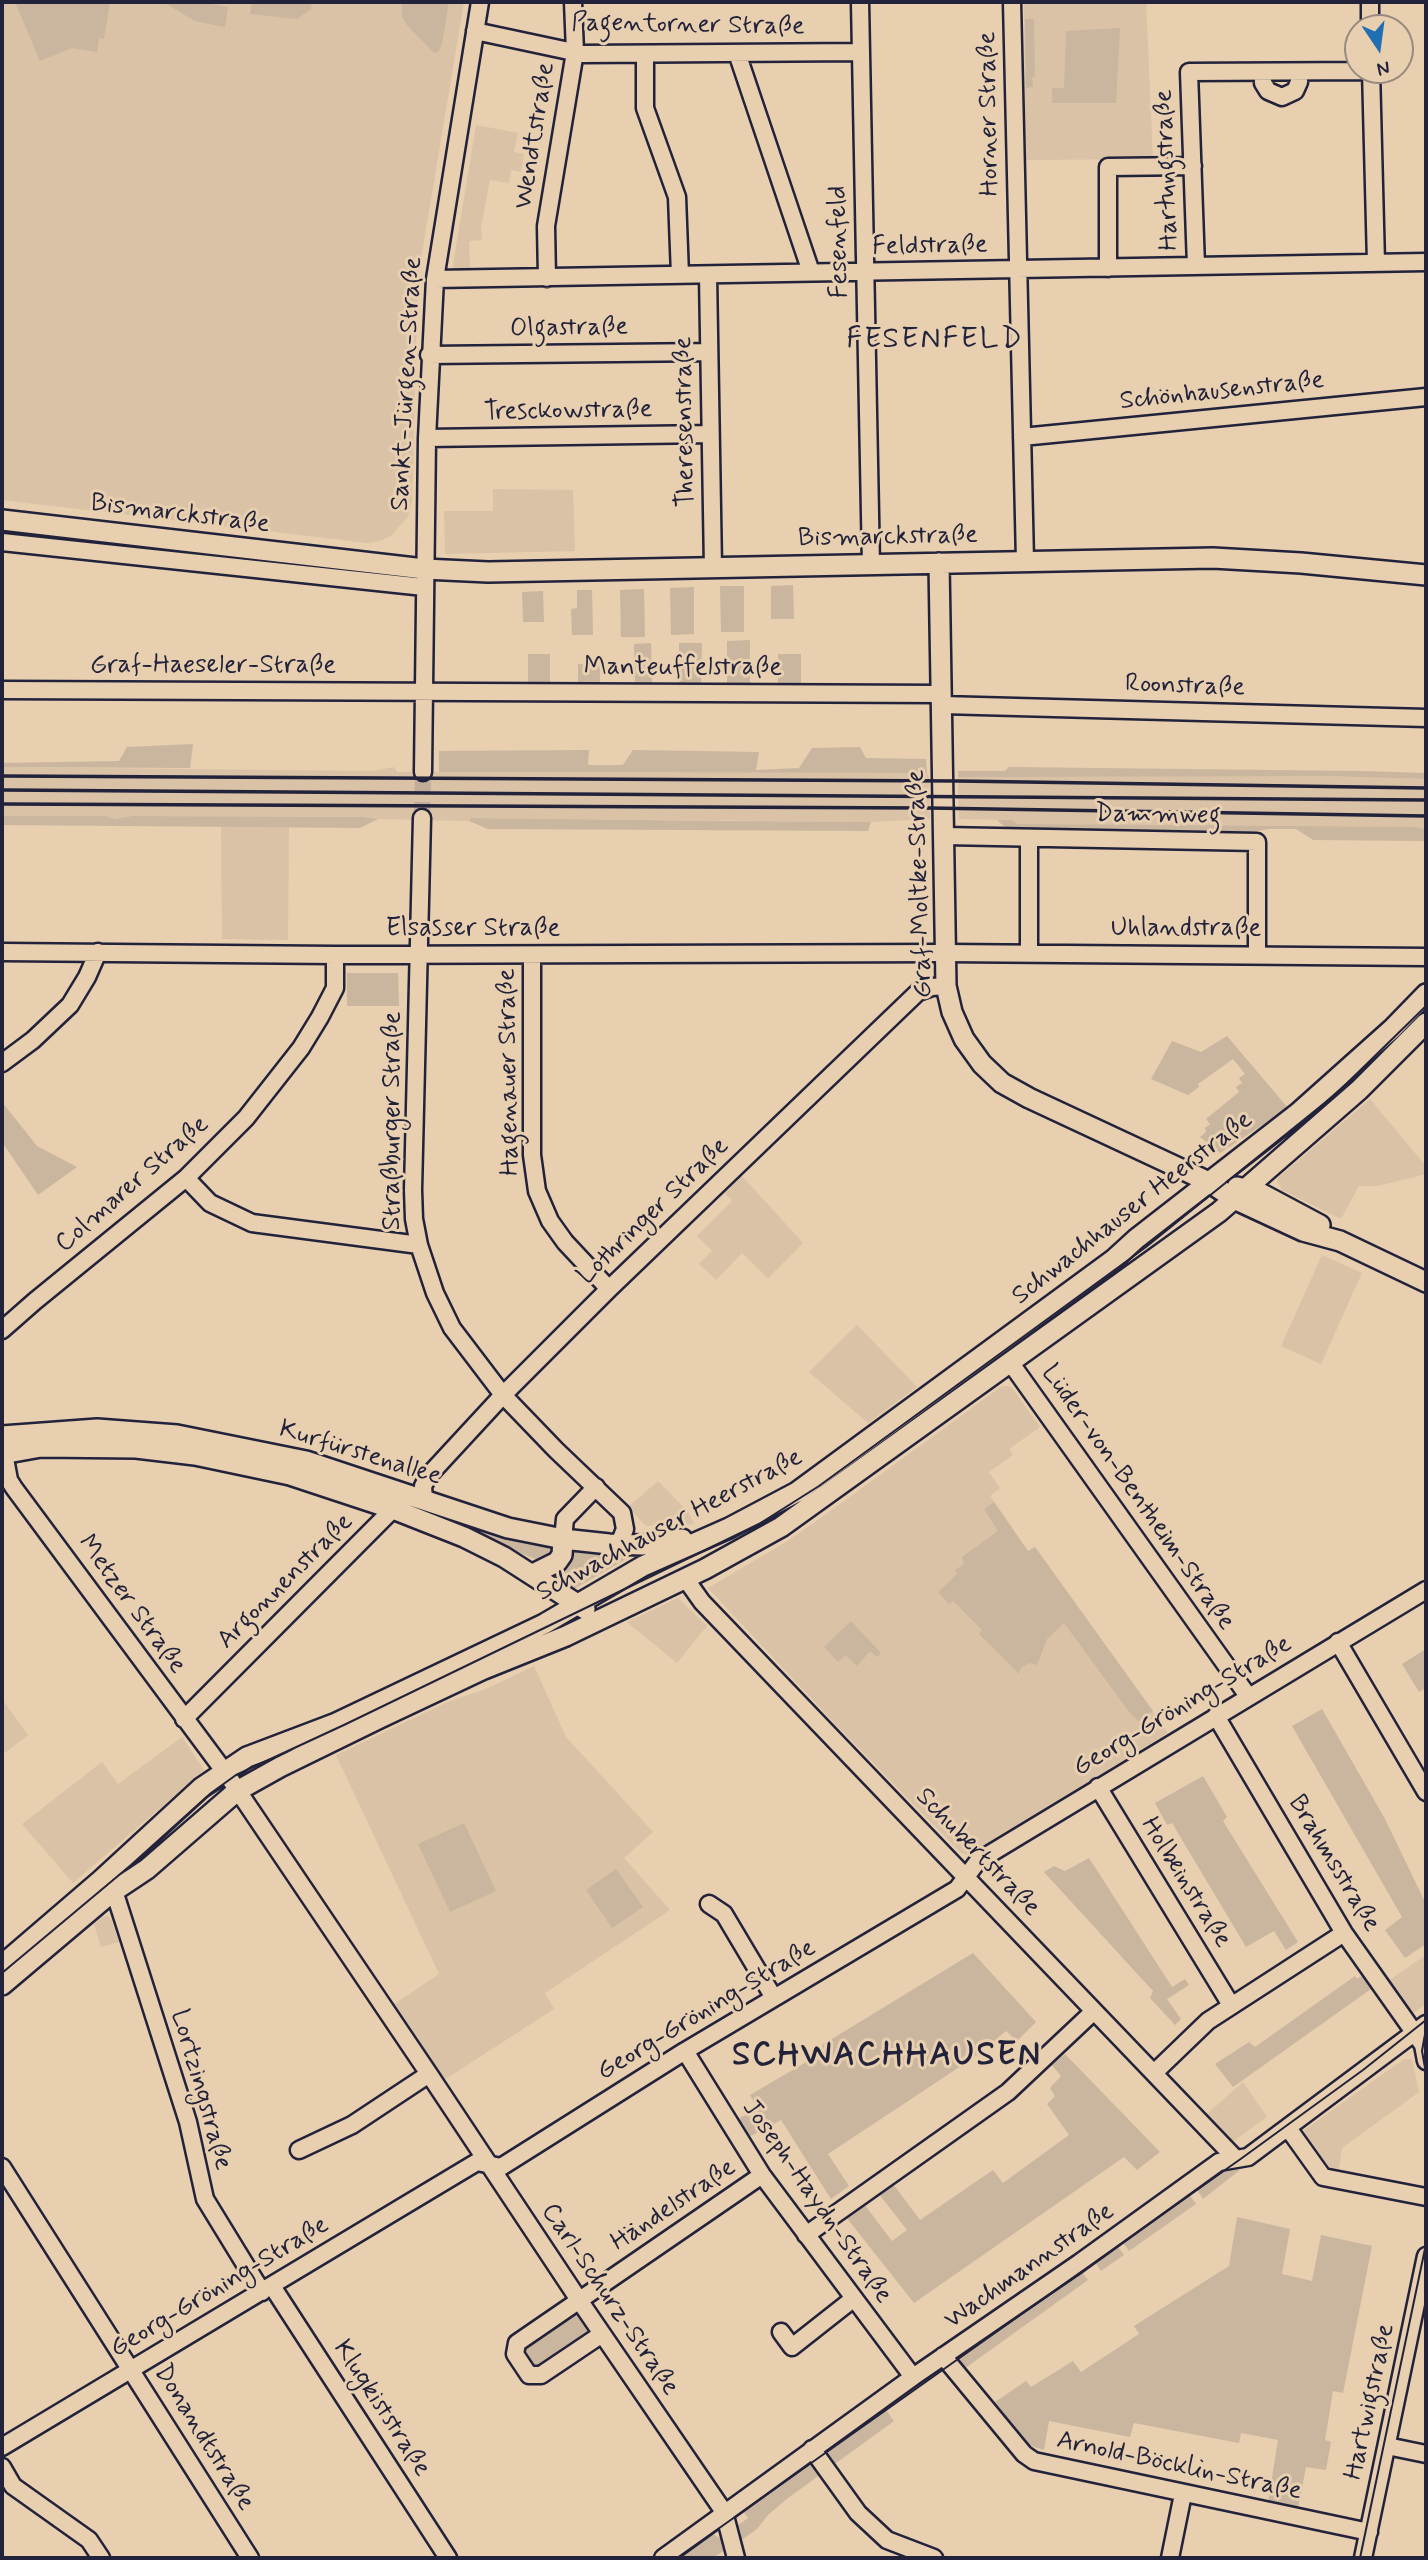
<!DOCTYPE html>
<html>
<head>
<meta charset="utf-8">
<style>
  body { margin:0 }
  #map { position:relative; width:1428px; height:2560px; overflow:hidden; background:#e7cfaf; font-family:Mynerve,sans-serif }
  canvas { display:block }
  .frame { position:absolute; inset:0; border:4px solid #22223b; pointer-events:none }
  .north { position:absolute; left:1344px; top:14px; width:70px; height:70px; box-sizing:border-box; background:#e7cfaf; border:2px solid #988a81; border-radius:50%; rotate:167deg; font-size:19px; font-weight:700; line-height:28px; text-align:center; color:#22223b }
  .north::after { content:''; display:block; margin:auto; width:24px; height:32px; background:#1f6fb2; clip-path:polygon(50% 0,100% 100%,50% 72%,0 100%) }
</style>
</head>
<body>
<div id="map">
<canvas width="1428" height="2560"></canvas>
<div class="frame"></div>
<div class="north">N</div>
</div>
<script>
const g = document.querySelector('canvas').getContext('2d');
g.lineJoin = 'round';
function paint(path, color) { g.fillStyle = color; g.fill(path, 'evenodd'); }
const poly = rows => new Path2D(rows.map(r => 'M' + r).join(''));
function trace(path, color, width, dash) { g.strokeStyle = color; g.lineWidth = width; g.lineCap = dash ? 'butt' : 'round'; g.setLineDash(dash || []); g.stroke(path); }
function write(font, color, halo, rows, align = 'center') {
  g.font = font + ' Mynerve,sans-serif'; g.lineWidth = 6; g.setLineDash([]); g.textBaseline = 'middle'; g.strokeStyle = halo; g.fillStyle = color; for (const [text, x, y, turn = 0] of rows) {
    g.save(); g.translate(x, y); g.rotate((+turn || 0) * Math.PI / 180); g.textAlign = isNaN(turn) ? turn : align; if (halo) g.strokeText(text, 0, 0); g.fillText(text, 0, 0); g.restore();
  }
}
const built = poly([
  [2,2,464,2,418,277,412,502,408,516,391,536,380,541,368,543,2,500],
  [1024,2,1146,2,1153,159,1025,160],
  [476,125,518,133,514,152,524,154,521,172,511,170,509,183,490,180,481,227,482,240,469,241,470,271,452,271],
  [493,489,573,490,575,551,445,554,444,511,493,511],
  [2,767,373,771,394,767,397,772,927,773,929,777,930,819,871,822,471,818,469,821,378,819,363,817,132,816,115,819,106,816,2,816],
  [1049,775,1325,776,1426,779,1426,829,1018,824,1011,820,959,819,958,777],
  [221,827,289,827,288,940,222,939],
  [1370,1099,1426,1166,1426,1174,1378,1186,1359,1186,1341,1219,1282,1190,1277,1181,1279,1177],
  [742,1176,803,1243,768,1278,742,1253,716,1280,699,1264,712,1251,697,1236,732,1201,725,1193],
  [1322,1255,1362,1273,1321,1364,1281,1346],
  [857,1325,917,1387,868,1423,809,1372],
  [1002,1386,1008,1386,1013,1389,1040,1427,1009,1449,1013,1455,989,1472,1000,1488,990,1496,1028,1551,1035,1547,1168,1733,967,1855,961,1853,839,1728,708,1588,786,1542,825,1515],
  [658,1481,689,1513,694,1524,646,1526,628,1507],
  [678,1598,707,1626,677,1663,627,1622],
  [534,1666,566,1737,653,1832,624,1858,670,1910,545,1993,554,2009,444,2080,393,2005,439,1974,336,1755,450,1701,486,1689],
  [2,1699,28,1735,2,1755],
  [182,1737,204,1770,73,1883,22,1824,102,1762,118,1784],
  [108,1916,111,1919,119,1942,101,1947,94,1924,103,1917],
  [1426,1955,1426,2004,1405,2019,1382,1985],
  [1404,2059,1412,2059,1419,2092,1342,2148,1339,2169,1317,2166,1296,2136],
  [1243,2082,1267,2117,1225,2147,1200,2120]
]);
const green = poly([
  [15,2,110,2,104,39,99,38,97,52,72,48,40,61],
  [163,2,211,2,211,4,228,7,225,27,195,21],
  [252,2,312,2,311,9,297,19,250,14],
  [402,2,449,2,442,44,438,52,434,53,407,25,402,16],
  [1025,19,1034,19,1035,77,1032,77,1033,87,1026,88],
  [1120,28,1116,103,1052,103,1052,88,1064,88,1066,31],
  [793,585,794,619,771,619,771,586],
  [720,586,744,586,744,632,721,632],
  [694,587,694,634,671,635,670,588],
  [644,589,645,637,621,637,620,590],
  [577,590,592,590,593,635,572,635,571,609,577,608],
  [543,591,544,622,523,622,522,592],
  [750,640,750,686,727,686,727,641],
  [651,643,652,686,635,687,634,644],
  [679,643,702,643,701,686,679,686],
  [528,654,550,654,550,687,528,687],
  [778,654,801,654,801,686,778,686],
  [578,664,600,664,600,687,578,687],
  [193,744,190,768,2,767,2,763,119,761,127,747],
  [860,747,866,758,926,759,927,773,439,772,439,751,589,750,588,765,623,765,633,750,759,752,756,770,799,768,812,748],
  [1009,767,1362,771,1426,773,1426,779,1324,776,958,777,958,771,1005,771],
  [2,816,106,816,115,819,132,816,363,817,378,819,360,828,2,825],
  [471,818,731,821,871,822,868,831,488,829,469,821],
  [997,820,1011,820,1018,824,1416,827,1426,829,1426,841,1313,840,1296,829,1269,829,1252,832,1006,828],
  [347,973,398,973,399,1006,347,1006],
  [1227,1036,1288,1108,1220,1153,1200,1137,1206,1132,1205,1128,1210,1124,1206,1119,1239,1092,1236,1087,1242,1083,1239,1078,1245,1074,1233,1059,1198,1084,1199,1087,1188,1095,1151,1079,1172,1041,1201,1052],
  [2,1102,37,1146,77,1167,38,1195,2,1142],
  [387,1497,551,1543,555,1548,555,1552,542,1562],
  [994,1502,1028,1551,1035,1547,1153,1711,1138,1721,1130,1713,1064,1623,1047,1639,1037,1665,1029,1663,1021,1668,1019,1674,979,1634,982,1630,953,1601,949,1604,938,1592,957,1574,955,1570,964,1564,962,1557,998,1531,984,1509],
  [569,1546,640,1551,572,1590,545,1573],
  [851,1621,881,1653,877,1657,870,1651,857,1666,846,1655,838,1662,824,1647],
  [1426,1649,1426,1688,1419,1692,1402,1664],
  [1322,1709,1385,1819,1426,1904,1426,1944,1405,1958,1385,1930,1402,1917,1292,1726],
  [1203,1776,1227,1817,1223,1821,1298,1942,1286,1950,1274,1931,1246,1947,1172,1823,1167,1825,1155,1803],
  [464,1823,496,1891,450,1912,418,1844],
  [1089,1858,1172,1987,1185,1979,1189,1985,1167,1999,1181,2019,1175,2025,1150,1998,1153,1991,1044,1872,1054,1866,1065,1871],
  [616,1869,643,1907,612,1928,586,1890],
  [973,1953,1036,2022,1017,2041,1006,2031,976,2056,828,2154,849,2186,831,2199,781,2120,749,2137,738,2119,757,2108,750,2095,825,2051,822,2045],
  [1363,1975,1371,1989,1233,2087,1215,2064,1249,2042,1255,2047,1355,1976,1357,1979],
  [1065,2054,1160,2152,1137,2170,1124,2157,914,2303,846,2217,864,2204,892,2241,907,2230,879,2194,893,2184,920,2220,993,2170,1003,2183,1069,2135,1047,2104,1055,2096,1050,2088,1061,2076,1052,2065],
  [1225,2167,1240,2170,1203,2199,1196,2188],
  [1189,2194,1196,2204,1129,2251,1122,2241],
  [1237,2217,1290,2229,1282,2274,1312,2281,1321,2235,1372,2246,1343,2393,1333,2391,1325,2440,1331,2442,1326,2470,1306,2467,1298,2508,1268,2502,1278,2440,1241,2433,1239,2443,1134,2423,1130,2437,1049,2421,1044,2450,1031,2446,1022,2441,992,2404,1026,2381,1031,2387,1073,2361,1081,2372,1139,2334,1134,2326,1229,2266],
  [1116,2244,1124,2255,1101,2271,1094,2260],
  [1080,2270,1088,2280,964,2369,956,2359,959,2354],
  [577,2308,593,2334,535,2370,521,2357,523,2342],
  [883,2406,894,2421,788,2498,768,2515,757,2529,740,2541,737,2526,748,2518,739,2506,794,2473],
  [709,2532,722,2539,725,2550,712,2558,672,2558]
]);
const minorTunnel = poly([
  [422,818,423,772]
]);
const minor = poly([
  [860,2,871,565],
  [1012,2,1025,561],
  [1370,2,1370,28],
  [475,31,583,54,861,52],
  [737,53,811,272],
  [645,54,645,108,677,197,680,275],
  [1371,70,1376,263],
  [1263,72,1263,83,1268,91,1282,97,1295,91,1299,82,1299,72],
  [1196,266,1189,72,1371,71],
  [1108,268,1108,167,1193,166],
  [708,275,713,568],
  [547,278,546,226,575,52,573,2],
  [435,279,1426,262],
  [429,355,709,352],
  [1022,437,1426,397],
  [427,438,710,434],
  [2,542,424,587],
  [2,690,942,694],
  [942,705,1426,718],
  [423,772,427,438,435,279,480,2],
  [422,818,413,1190,414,1219,419,1245,435,1293,452,1328,503,1395,556,1450,622,1513,625,1529,619,1544],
  [944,836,1257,842,1257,955],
  [1029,838,1029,953],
  [2,952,335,955,945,953,1426,957],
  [532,955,532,1155,537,1191,550,1221,565,1242,609,1289],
  [2,1063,33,1040,70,1005,87,977,98,952],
  [186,1178,210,1203,252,1223,419,1245],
  [2,1330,35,1301,186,1178,246,1118,301,1048,320,1017,335,988,335,955],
  [1010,1362,1248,1696],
  [4,1453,9,1480,14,1488,230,1779,429,2074,579,2300,724,2512,736,2558],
  [424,1501,423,1486,430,1474,503,1395,609,1289,918,992,932,987,946,986],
  [563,1539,565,1519,596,1487],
  [685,1578,702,1602,1236,2159],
  [1338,1642,1426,1792],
  [1216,1716,1344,1933,1423,2045,1426,2061],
  [184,1719,393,1509],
  [1098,1787,1231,2005],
  [111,1893,117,1900,188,2122,205,2199,262,2292],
  [709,1904,724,1914,774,1998],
  [685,2051,762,2175,913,2377],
  [1154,2073,1208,2021,1344,1933],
  [1288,2128,1323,2177,1426,2197],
  [299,2150,352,2125,429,2074],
  [2,2167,250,2558],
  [806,2235,1008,2092,1093,2012],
  [272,2286,448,2558],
  [781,2332,792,2347,853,2299],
  [602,2334,541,2375,529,2375,515,2354,517,2343,762,2175],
  [943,2356,1024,2454,1034,2461,1369,2532],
  [1387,2446,1426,2454],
  [2,2447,477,2162,501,2167,685,2051,957,1889,978,1861,1426,1590],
  [812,2449,858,2513,887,2540,934,2558],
  [2,2467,13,2486,89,2540,101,2558],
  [663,2558,913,2377,1079,2263,1219,2162,1248,2157,1426,2024],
  [1170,2558,1183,2494],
  [1363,2558,1426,2256]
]);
const major = poly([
  [2,520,424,569,488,572,1213,558,1301,563,1426,575],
  [939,563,946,986,952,1012,964,1039,982,1064,1002,1083,1029,1098,1209,1182,1234,1199,1303,1231,1340,1241,1426,1282],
  [1237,1187,1260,1193,1320,1225],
  [2,1436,97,1429,177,1435,306,1461,508,1528,563,1539,609,1544,642,1545,682,1539],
  [2,1454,41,1447,136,1448,195,1455,290,1475,393,1509,464,1537,504,1557,585,1609],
  [533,1574,557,1562,562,1555,563,1539],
  [2,1965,101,1880,201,1788,247,1757,334,1724,544,1624,643,1566,729,1528,797,1492,1113,1260,1136,1239,1298,1113,1392,1029,1426,994],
  [2,1985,111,1893,147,1869,237,1791,280,1767,380,1718,484,1669,566,1636,705,1569,781,1527,1219,1212,1359,1090,1426,1023]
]);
const tram = poly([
  [2,1973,131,1865,211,1793,236,1775,346,1724,759,1524,819,1486,1146,1247,1337,1093,1426,1006],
  [1426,2029,1422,2051,1426,2073],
  [677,2558,1242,2158,1363,2070,1426,2020],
  [1360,2558,1426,2244]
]);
const rail = poly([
  [2,776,957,781,1426,788],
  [2,790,1426,800],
  [2,804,929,808,1426,816]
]);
const streetNames = [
  ["Pagentorner Straße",688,26,1],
  ["Horner Straße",990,114,-91],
  ["Wendtstraße",536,136,-81],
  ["Hartungstraße",1168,170,-92],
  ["Fesenfeld",840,242,-91],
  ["Feldstraße",930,247,-1],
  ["Olgastraße",569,329,-1],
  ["Sankt-Jürgen-Straße",408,384,-87],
  ["Schönhausenstraße",1222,392,-6],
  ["Tresckowstraße",568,412,-1],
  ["Theresenstraße",686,422,-91],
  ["Bismarckstraße",180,515,7],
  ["Bismarckstraße",888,538,-1],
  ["Graf-Haeseler-Straße",213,667],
  ["Manteuffelstraße",683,669],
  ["Roonstraße",1185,687,2],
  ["Dammweg",1158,816,1],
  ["Graf-Moltke-Straße",921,884,-92],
  ["Elsasser Straße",473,930],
  ["Uhlandstraße",1186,930],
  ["Hagenauer Straße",510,1072,-91],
  ["Straßburger Straße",394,1121,-90],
  ["Colmarer Straße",133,1185,-41],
  ["Schwachhauser Heerstraße",1133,1209,-38],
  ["Lothringer Straße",654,1212,-44],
  ["Kurfürstenallee",360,1454,17],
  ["Lüder-von-Bentheim-Straße",1137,1498,55],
  ["Schwachhauser Heerstraße",670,1526,-28],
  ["Argonnenstraße",286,1582,-45],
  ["Metzer Straße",131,1605,54],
  ["Georg-Gröning-Straße",1183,1707,-31],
  ["Schubertstraße",977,1853,46],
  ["Brahmsstraße",1333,1864,59],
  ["Holbeinstraße",1185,1883,58],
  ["Georg-Gröning-Straße",707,2011,-31],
  ["Lortzingstraße",200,2090,74],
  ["Joseph-Haydn-Straße",816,2202,55],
  ["Händelstraße",674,2206,-34],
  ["Wachmannstraße",1030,2267,-35],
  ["Georg-Gröning-Straße",220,2288,-31],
  ["Carl-Schurz-Straße",609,2300,56],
  ["Hartwigstraße",1371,2402,-78],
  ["Klugkiststraße",381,2409,57],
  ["Donandtstraße",203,2438,58],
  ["Arnold-Böcklin-Straße",1179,2467,12]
];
const quarterNames = [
  ["FESENFELD",935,341]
];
const districtNames = [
  ["SCHWACHHAUSEN",887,2057]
];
paint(built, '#d9c2a6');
paint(green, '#cab69e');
trace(minorTunnel, '#c0ac98', 16, [16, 8]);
trace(minor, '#22223b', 21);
trace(major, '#22223b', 24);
trace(minor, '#e7cfaf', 16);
trace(major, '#e7cfaf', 19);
trace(tram, '#22223b', 2);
trace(rail, '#22223b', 3.5);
write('26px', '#22223b', '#e7cfaf', streetNames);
g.letterSpacing = '2px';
write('30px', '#22223b', '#e7cfaf', quarterNames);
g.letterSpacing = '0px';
g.letterSpacing = '2px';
write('bold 33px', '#22223b', '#e7cfaf', districtNames);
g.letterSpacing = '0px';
</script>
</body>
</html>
